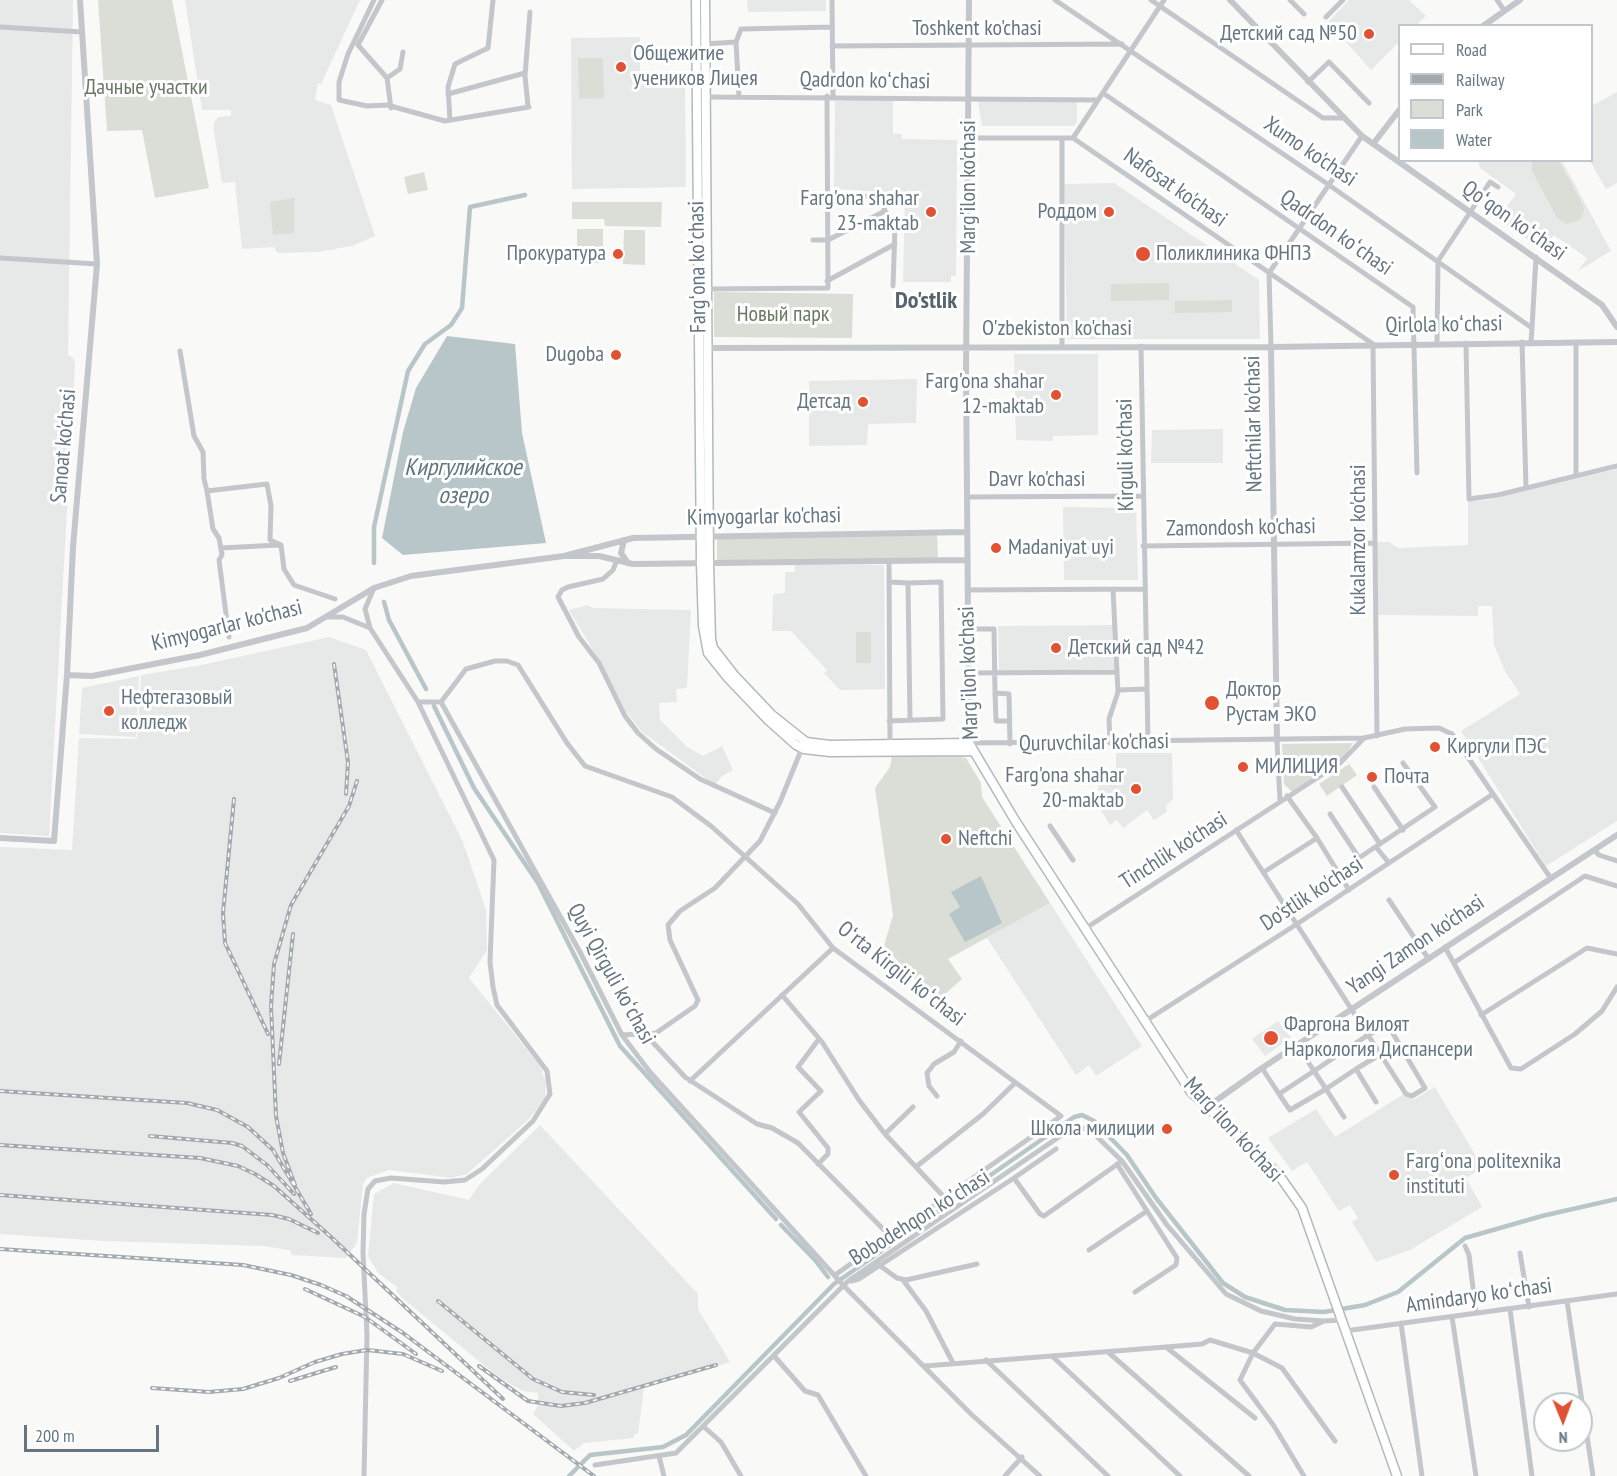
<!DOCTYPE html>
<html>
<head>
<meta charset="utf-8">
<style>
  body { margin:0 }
  #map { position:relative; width:1617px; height:1476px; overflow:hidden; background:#f9f9f7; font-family:"PT Sans Narrow",sans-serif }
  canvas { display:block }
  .legend { position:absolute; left:1398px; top:24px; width:195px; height:138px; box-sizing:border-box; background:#fff; border:2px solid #c1c8cd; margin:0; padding:8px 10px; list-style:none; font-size:18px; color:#657682 }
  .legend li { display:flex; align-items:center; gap:12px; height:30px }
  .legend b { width:30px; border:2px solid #c1c8cd }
  .north { position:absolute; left:1533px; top:1392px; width:60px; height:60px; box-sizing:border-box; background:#fff; border:2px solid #c1c8cd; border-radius:50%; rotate:179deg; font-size:16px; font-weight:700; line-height:24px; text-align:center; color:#657682 }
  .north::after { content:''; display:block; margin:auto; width:21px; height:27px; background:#e05231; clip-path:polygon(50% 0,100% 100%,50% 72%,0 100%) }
  .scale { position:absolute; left:24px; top:1425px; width:135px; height:27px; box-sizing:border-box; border:3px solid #657682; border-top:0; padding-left:8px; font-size:18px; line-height:21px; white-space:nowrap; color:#657682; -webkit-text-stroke:4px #fff; paint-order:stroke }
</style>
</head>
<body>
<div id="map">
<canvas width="1617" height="1476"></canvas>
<ul class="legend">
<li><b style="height:8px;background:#fff"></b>Road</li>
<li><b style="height:8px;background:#a2a9af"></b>Railway</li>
<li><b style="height:16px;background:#daded6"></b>Park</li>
<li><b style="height:16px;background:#b8c6c9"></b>Water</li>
</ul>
<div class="north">N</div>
<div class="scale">200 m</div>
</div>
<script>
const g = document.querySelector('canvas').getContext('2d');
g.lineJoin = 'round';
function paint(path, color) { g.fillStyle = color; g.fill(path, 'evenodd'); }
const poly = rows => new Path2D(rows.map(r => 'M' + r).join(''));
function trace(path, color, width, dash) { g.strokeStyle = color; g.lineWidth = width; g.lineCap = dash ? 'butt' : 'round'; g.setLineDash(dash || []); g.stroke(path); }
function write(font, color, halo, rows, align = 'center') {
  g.font = font + ' "PT Sans Narrow",sans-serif'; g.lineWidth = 6; g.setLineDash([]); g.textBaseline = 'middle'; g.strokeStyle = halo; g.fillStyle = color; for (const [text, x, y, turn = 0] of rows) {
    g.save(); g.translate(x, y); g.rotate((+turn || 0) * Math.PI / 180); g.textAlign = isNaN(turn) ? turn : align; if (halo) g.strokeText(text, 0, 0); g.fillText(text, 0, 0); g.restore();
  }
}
const built = poly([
  [0,0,73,0,68,355,73,358,75,363,49,836,0,833],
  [185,0,360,0,321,84,318,83,315,100,331,105,375,236,352,246,318,252,277,253,274,247,242,249,235,182,222,183,214,132,214,123,218,117,231,116,231,110,202,110],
  [747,0,826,0,826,11,748,12],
  [1349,0,1409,0,1426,16,1416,25,1400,26,1399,42,1371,70,1328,22],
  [640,37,640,72,685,72,686,187,572,189,571,38],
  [1617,92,1617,183,1606,189,1590,161,1592,106],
  [893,100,893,134,902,134,902,139,957,140,956,276,951,276,951,282,903,282,905,193,834,189,835,101],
  [978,101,1077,101,1077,123,1073,126,982,126],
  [1478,161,1562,161,1611,251,1578,271,1587,258,1554,235,1543,250,1498,219,1516,194,1480,168],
  [1114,183,1259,280,1260,339,1067,339,1064,184],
  [1014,354,1098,354,1098,435,1053,436,1053,441,1016,440],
  [917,379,916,423,868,424,867,445,809,446,809,381],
  [1223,429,1223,463,1151,463,1152,430],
  [1617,469,1617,821,1546,866,1461,731,1520,694,1505,671,1494,645,1492,606,1478,606,1478,616,1378,615,1377,542,1389,542,1398,548,1468,545,1468,501,1488,500],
  [1063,507,1136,508,1138,580,1064,580],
  [795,565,884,565,885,689,840,690,824,673,827,670,791,631,772,631,773,594,785,593,785,572,795,572],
  [588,605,593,608,691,610,687,688,676,689,677,702,659,703,660,720,687,747,703,756,722,746,733,770,721,777,715,785,642,732,626,712,602,665,569,610],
  [1113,625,1114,669,999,671,998,626],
  [329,637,366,650,463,842,486,910,487,950,469,978,540,1066,546,1083,545,1099,528,1120,467,1174,451,1178,389,1170,367,1178,363,1184,357,1243,346,1258,292,1255,290,1250,262,1246,103,1241,0,1234,0,847,72,850,79,738,137,739,141,675,202,665],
  [139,676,136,737,79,734,82,688],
  [1116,753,1172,753,1173,799,1166,806,1167,812,1154,820,1147,810,1123,828,1117,820,1110,825,1099,807,1098,780,1116,779],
  [1050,903,1142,1046,1096,1076,1089,1065,1076,1075,987,938],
  [1278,1021,1291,1038,1265,1056,1252,1039],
  [1435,1087,1483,1168,1466,1178,1482,1207,1410,1250,1376,1262,1352,1222,1358,1218,1350,1205,1339,1211,1307,1162,1292,1171,1268,1138,1316,1109,1335,1137,1407,1092,1413,1100],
  [540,1125,698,1294,698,1309,730,1362,644,1388,638,1434,634,1434,634,1438,584,1443,574,1451,533,1414,538,1405,538,1393,523,1391,498,1377,401,1297,396,1291,397,1287,378,1273,368,1256,374,1194,394,1183,469,1200,479,1185]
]);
const green = poly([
  [98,0,172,0,209,188,155,198,142,130,107,131],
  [578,58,603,58,604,98,579,99],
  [1533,161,1559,161,1583,205,1584,211,1580,220,1567,224,1557,218,1531,169],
  [424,172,428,190,408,194,404,177],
  [294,198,294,233,273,235,270,202],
  [572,202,662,202,661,227,605,226,604,219,572,219],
  [577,229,603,229,603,263,577,263],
  [624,230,645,230,645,265,623,264],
  [1169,283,1169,300,1111,301,1111,284],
  [714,292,853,294,852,338,714,337],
  [1232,300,1232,312,1175,313,1175,301],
  [937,532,938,560,717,563,717,535],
  [856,632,871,632,871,663,856,663],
  [1353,743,1341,762,1293,793,1284,784,1282,744],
  [947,754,966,758,981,783,982,797,1050,903,948,959,962,979,936,1002,884,946,893,915,875,788,890,767,892,755],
  [1349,764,1357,775,1327,796,1319,784]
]);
const water = poly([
  [447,336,515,344,522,433,546,543,403,555,382,538,403,432,416,388],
  [981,876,1002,923,965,942,949,914,960,907,951,892]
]);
const canal = poly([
  [374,563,374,527,408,371,425,344,451,325,462,308,470,207,525,195],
  [384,602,389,620,426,689],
  [434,706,474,788,538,883,620,1046,776,1219],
  [781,1225,815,1260,828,1277],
  [569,1476,590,1455,663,1447,686,1435,834,1284,1074,1117,1082,1115,1094,1121,1127,1155,1156,1198,1223,1283,1245,1297,1285,1310,1324,1312,1365,1305,1398,1292,1465,1238,1542,1216,1617,1199]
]);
const minor = poly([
  [374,0,348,54,339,82,339,100,367,106,387,105,445,121,529,107],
  [382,0,358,45,387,78,391,108],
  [832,0,833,96],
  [1055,0,1329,185,1532,328,1531,342],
  [1151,0,1323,118,1342,118],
  [1290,0,1304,14],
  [1497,0,1504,10],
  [1326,17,1343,0],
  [0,27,82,32],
  [736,42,741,29,832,27],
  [704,44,736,42,739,97],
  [832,46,1122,44],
  [387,78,400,69,403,52],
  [1308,82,1329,62,1369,103],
  [1103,93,1413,307,1417,473],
  [448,94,525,73],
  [705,97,1098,100],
  [528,106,525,76,530,12],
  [450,120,448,87,455,64,488,48,493,0],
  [969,138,1073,138,1373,344,1377,736],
  [1062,138,1062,347],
  [1073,138,1164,0],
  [828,195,881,197,885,211],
  [813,240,828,240,885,211,895,227,893,286],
  [0,258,97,264],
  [827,281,895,244],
  [707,289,828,288,827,96],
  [1532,328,1536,257],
  [1522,342,1526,488],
  [1437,343,1438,261,1490,182,1498,187],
  [1466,343,1469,499,1498,495,1617,466],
  [1141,346,1148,742],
  [1271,347,1269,273,1362,136],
  [180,351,194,436,203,452,204,479,207,491,267,484,271,506,270,540,281,545,284,569,294,585,335,599],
  [1576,475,1576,342],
  [207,491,213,529,219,538,222,555,219,560,229,637],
  [967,497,1143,496],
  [1143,546,1375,543],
  [221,548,279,545],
  [617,560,613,570,603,579,568,587,562,590,558,597,579,637,599,663,625,716,638,733,656,749,700,779,775,813],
  [889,561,890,743],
  [889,582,908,583],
  [1113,589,1117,672],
  [967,590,1144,589],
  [327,617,343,617,370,628],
  [966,629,994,629,995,693,1009,694,1010,744],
  [966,673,1117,672,1118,692,1109,719,1110,743],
  [1118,690,1147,689],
  [995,693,996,721,1009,721],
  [418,702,441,702,580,952,622,1035,649,1071,844,1286,971,1414,1040,1476],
  [441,702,466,669,495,661,507,661,518,665,567,743,585,766,672,797,711,826,798,904,833,948,1061,1116,835,1275],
  [889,721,943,719,941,582,908,583,910,720],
  [1277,741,1280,801],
  [969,743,1364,738,1405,729,1439,728,1452,734,1550,877],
  [1342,787,1380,844],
  [1374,787,1403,830],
  [1287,796,1317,838],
  [1330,814,1359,858],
  [1050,826,1073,860],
  [1236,830,1368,1035,1388,1025,1425,1088,1412,1096,1406,1094,1368,1035,1314,1071,1326,1089,1356,1069,1376,1102],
  [1376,847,1389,863],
  [1594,850,1599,855,1617,861],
  [1264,872,1317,838,1349,890],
  [1338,872,1435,807,1403,763],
  [1389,900,1428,958],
  [1086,928,1340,763,1364,738],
  [1445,947,1511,1068,1521,1069,1575,1034,1602,1011,1617,987],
  [1455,962,1585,876,1617,886],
  [782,995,822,1042,859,1100,885,1134,945,1198],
  [1481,1015,1587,948,1617,954],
  [1147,1020,1297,924,1493,794],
  [622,1035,656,1033,695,1006,698,1000,670,940,668,925,680,911,715,888,760,841,780,802,802,748],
  [646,1035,685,1077,757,1124,772,1128,798,1143,889,1235],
  [1297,1045,1314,1071,1279,1094,1290,1110,1326,1089,1344,1117],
  [1262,1068,1279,1094],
  [1356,1069,1381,1054],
  [690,1081,833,948],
  [937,1096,929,1086,927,1073,934,1064,954,1052,961,1041],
  [885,1134,913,1107],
  [818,1164,828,1154,828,1148,799,1112,821,1091,798,1067,819,1039],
  [1117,1164,1177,1258,1176,1265,1135,1292],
  [917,1166,983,1114,1015,1083],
  [1014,1178,1056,1149],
  [1465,1246,1469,1255,1476,1313],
  [1089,1250,1147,1211],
  [1520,1253,1529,1307],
  [879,1265,897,1278,906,1280,977,1264],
  [903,1280,926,1311,953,1363],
  [851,1281,859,1279,1014,1178,1040,1214,1044,1216,1122,1161],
  [1567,1301,1593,1476],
  [1510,1309,1532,1476],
  [1452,1317,1476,1476],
  [1401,1323,1422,1476],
  [1345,1331,1617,1294],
  [1166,1347,1255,1418],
  [1108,1352,1249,1476],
  [1052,1356,1180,1476],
  [775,1357,805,1391,818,1395,866,1476],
  [986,1360,1108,1476],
  [925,1366,1166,1347,1202,1344,1210,1340,1253,1353,1282,1368,1335,1441],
  [704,1427,721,1442,741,1476],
  [659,1456,664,1476],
  [595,1465,676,1453,848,1281,1075,1126,1090,1130,1122,1161,1167,1225,1226,1294,1261,1311,1295,1319,1324,1321],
  [364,1476,367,1335,363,1253,364,1214,368,1189,375,1181,391,1178,444,1182,465,1180,482,1169,533,1121,550,1094,547,1071,497,1005,493,987,490,962,494,860,418,702,370,628,365,609,374,588],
  [1005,1476,1022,1457],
  [1304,1476,1274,1426,1240,1380,1253,1353,1275,1324,1311,1327,1324,1321,1341,1320]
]);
const tertiary = poly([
  [1230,0,1362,136,1602,305,1617,327],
  [1483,26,1520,0],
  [1373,144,1400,109],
  [1271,347,1277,741],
  [706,348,1271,347,1617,342],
  [966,532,633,538,564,556,599,556,633,564,966,560],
  [624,540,621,553,628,563],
  [67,675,92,676,200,655,307,628,374,588,411,576,564,556],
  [969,743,966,371,969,0],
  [0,838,54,841,67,675,73,547,97,264,80,0],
  [1207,1107,1262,1068,1617,835]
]);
const primary = poly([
  [696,0,701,563,703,626,708,653,728,678,768,720,796,745,804,749,830,752,972,751],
  [705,0,709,563,711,639,713,648,734,675,772,715,806,742,830,745,969,743,1016,822,1191,1092,1279,1175,1302,1208,1397,1476]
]);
const rail = poly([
  [334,664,348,762,346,794],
  [234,799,223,913,225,943,268,1034],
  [279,1064,293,934],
  [0,1091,187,1103,217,1110,248,1127,273,1150,311,1214],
  [150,1136,232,1143,242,1146,267,1165,294,1194],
  [0,1145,200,1158,238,1166,255,1174,274,1186,331,1237,503,1399],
  [295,1185,283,1153,276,1116,271,1006,274,964,291,905,349,806,357,781],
  [0,1195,272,1215,289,1219,318,1233],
  [0,1249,243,1265,291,1275,321,1285,346,1296,403,1333,594,1476],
  [305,1289,365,1317,416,1354],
  [438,1301,533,1379,562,1392,594,1395],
  [479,1366,528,1401,561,1406,585,1403,716,1365],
  [290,1381,336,1367],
  [152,1388,209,1392,243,1389,279,1378,315,1362,342,1354,367,1350,403,1354,442,1371]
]);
const markers = [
  [1369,34,6,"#e05231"],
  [621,67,6,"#e05231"],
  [931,212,6,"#e05231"],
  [1109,212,6,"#e05231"],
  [618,254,6,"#e05231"],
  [1143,254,8,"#e05231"],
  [616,355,6,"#e05231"],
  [1056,395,6,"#e05231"],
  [863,402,6,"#e05231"],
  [996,548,6,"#e05231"],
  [1056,648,6,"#e05231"],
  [1212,703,8,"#e05231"],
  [109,711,6,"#e05231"],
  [1435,747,6,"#e05231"],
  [1243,767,6,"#e05231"],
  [1372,777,6,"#e05231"],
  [1136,789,6,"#e05231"],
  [946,839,6,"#e05231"],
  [1271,1038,8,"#e05231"],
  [1167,1129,6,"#e05231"],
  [1394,1175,6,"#e05231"]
];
const streetNames = [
  ["Toshkent ko'chasi",977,29],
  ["Qadrdon koʻchasi",865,81,1],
  ["Xumo ko'chasi",1310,152,34],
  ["Marg'ilon ko'chasi",969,187,-90],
  ["Nafosat ko'chasi",1175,188,35],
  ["Qoʻqon koʻchasi",1514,221,35],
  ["Qadrdon koʻchasi",1336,233,35],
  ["Fargʻona koʻchasi",698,267,-91],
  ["Qirlola koʻchasi",1444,325,-1],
  ["O'zbekiston ko'chasi",1057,329],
  ["Neftchilar ko'chasi",1254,424,-91],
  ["Sanoat ko'chasi",64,446,-85],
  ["Kirguli ko'chasi",1126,455,-91],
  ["Davr ko'chasi",1037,480],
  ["Kimyogarlar ko'chasi",764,517,-1],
  ["Zamondosh ko'chasi",1241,528,-1],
  ["Kukalamzor ko'chasi",1359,540,-90],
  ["Kimyogarlar ko'chasi",227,626,-14],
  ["Marg'ilon ko'chasi",969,673,-92],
  ["Quruvchilar ko'chasi",1094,743,-1],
  ["Tinchlik ko'chasi",1174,851,-33],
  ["Do'stlik ko'chasi",1312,894,-33],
  ["Yangi Zamon ko'chasi",1416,945,-34],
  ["Quyi Qirguli koʻchasi",611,974,61],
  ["Oʻrta Kirgili koʻchasi",901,974,38],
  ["Marg'ilon ko'chasi",1233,1130,47],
  ["Bobodehqon koʼchasi",920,1218,-32],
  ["Amindaryo koʻchasi",1479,1296,-8]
];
const poiNames = [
  ["Детский сад №50",1357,34,"right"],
  ["Общежитие",633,54],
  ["учеников Лицея",633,79],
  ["Farg'ona shahar",919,199,"right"],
  ["23-maktab",919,224,"right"],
  ["Роддом",1097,212,"right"],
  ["Прокуратура",606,254,"right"],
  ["Поликлиника ФНПЗ",1156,254],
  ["Dugoba",604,355,"right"],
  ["Farg'ona shahar",1044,382,"right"],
  ["12-maktab",1044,407,"right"],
  ["Детсад",851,402,"right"],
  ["Madaniyat uyi",1008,548],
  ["Детский сад №42",1068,648],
  ["Доктор",1226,690],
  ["Рустам ЭКО",1226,715],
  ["Нефтегазовый",121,698],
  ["колледж",121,723],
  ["Киргули ПЭС",1447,747],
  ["МИЛИЦИЯ",1255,767],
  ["Farg'ona shahar",1124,776,"right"],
  ["20-maktab",1124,801,"right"],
  ["Почта",1384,777],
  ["Neftchi",958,839],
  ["Фаргона Вилоят",1284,1025],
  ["Наркология Диспансери",1284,1050],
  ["Школа милиции",1155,1129,"right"],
  ["Fargʻona politexnika",1406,1162],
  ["instituti",1406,1187]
];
const parkNames = [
  ["Дачные участки",146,88],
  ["Новый парк",783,315]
];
const neighbourhoodNames = [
  ["Do'stlik",926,301]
];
const waterNames = [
  ["Киргулийское",463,468],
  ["озеро",463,496]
];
paint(built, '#e7e8e8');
paint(green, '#daded6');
paint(water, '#b8c6c9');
trace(canal, '#b8c6c9', 4.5);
trace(primary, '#b4b9bd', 11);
trace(minor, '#c3c7cb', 5);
trace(tertiary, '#c3c7cb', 6);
trace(primary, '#fff', 8);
trace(rail, '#a2a9af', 4);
trace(rail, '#fff', 1.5, [4.5]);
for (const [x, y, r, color] of markers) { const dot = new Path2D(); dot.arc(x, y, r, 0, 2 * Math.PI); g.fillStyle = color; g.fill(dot); trace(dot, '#fff', 2); }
write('22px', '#657682', '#fff', streetNames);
write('22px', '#657682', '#fff', poiNames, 'left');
write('22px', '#687a64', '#fff', parkNames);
write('bold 24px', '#57646d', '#fff', neighbourhoodNames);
write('italic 24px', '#60757c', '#fff', waterNames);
</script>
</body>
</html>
